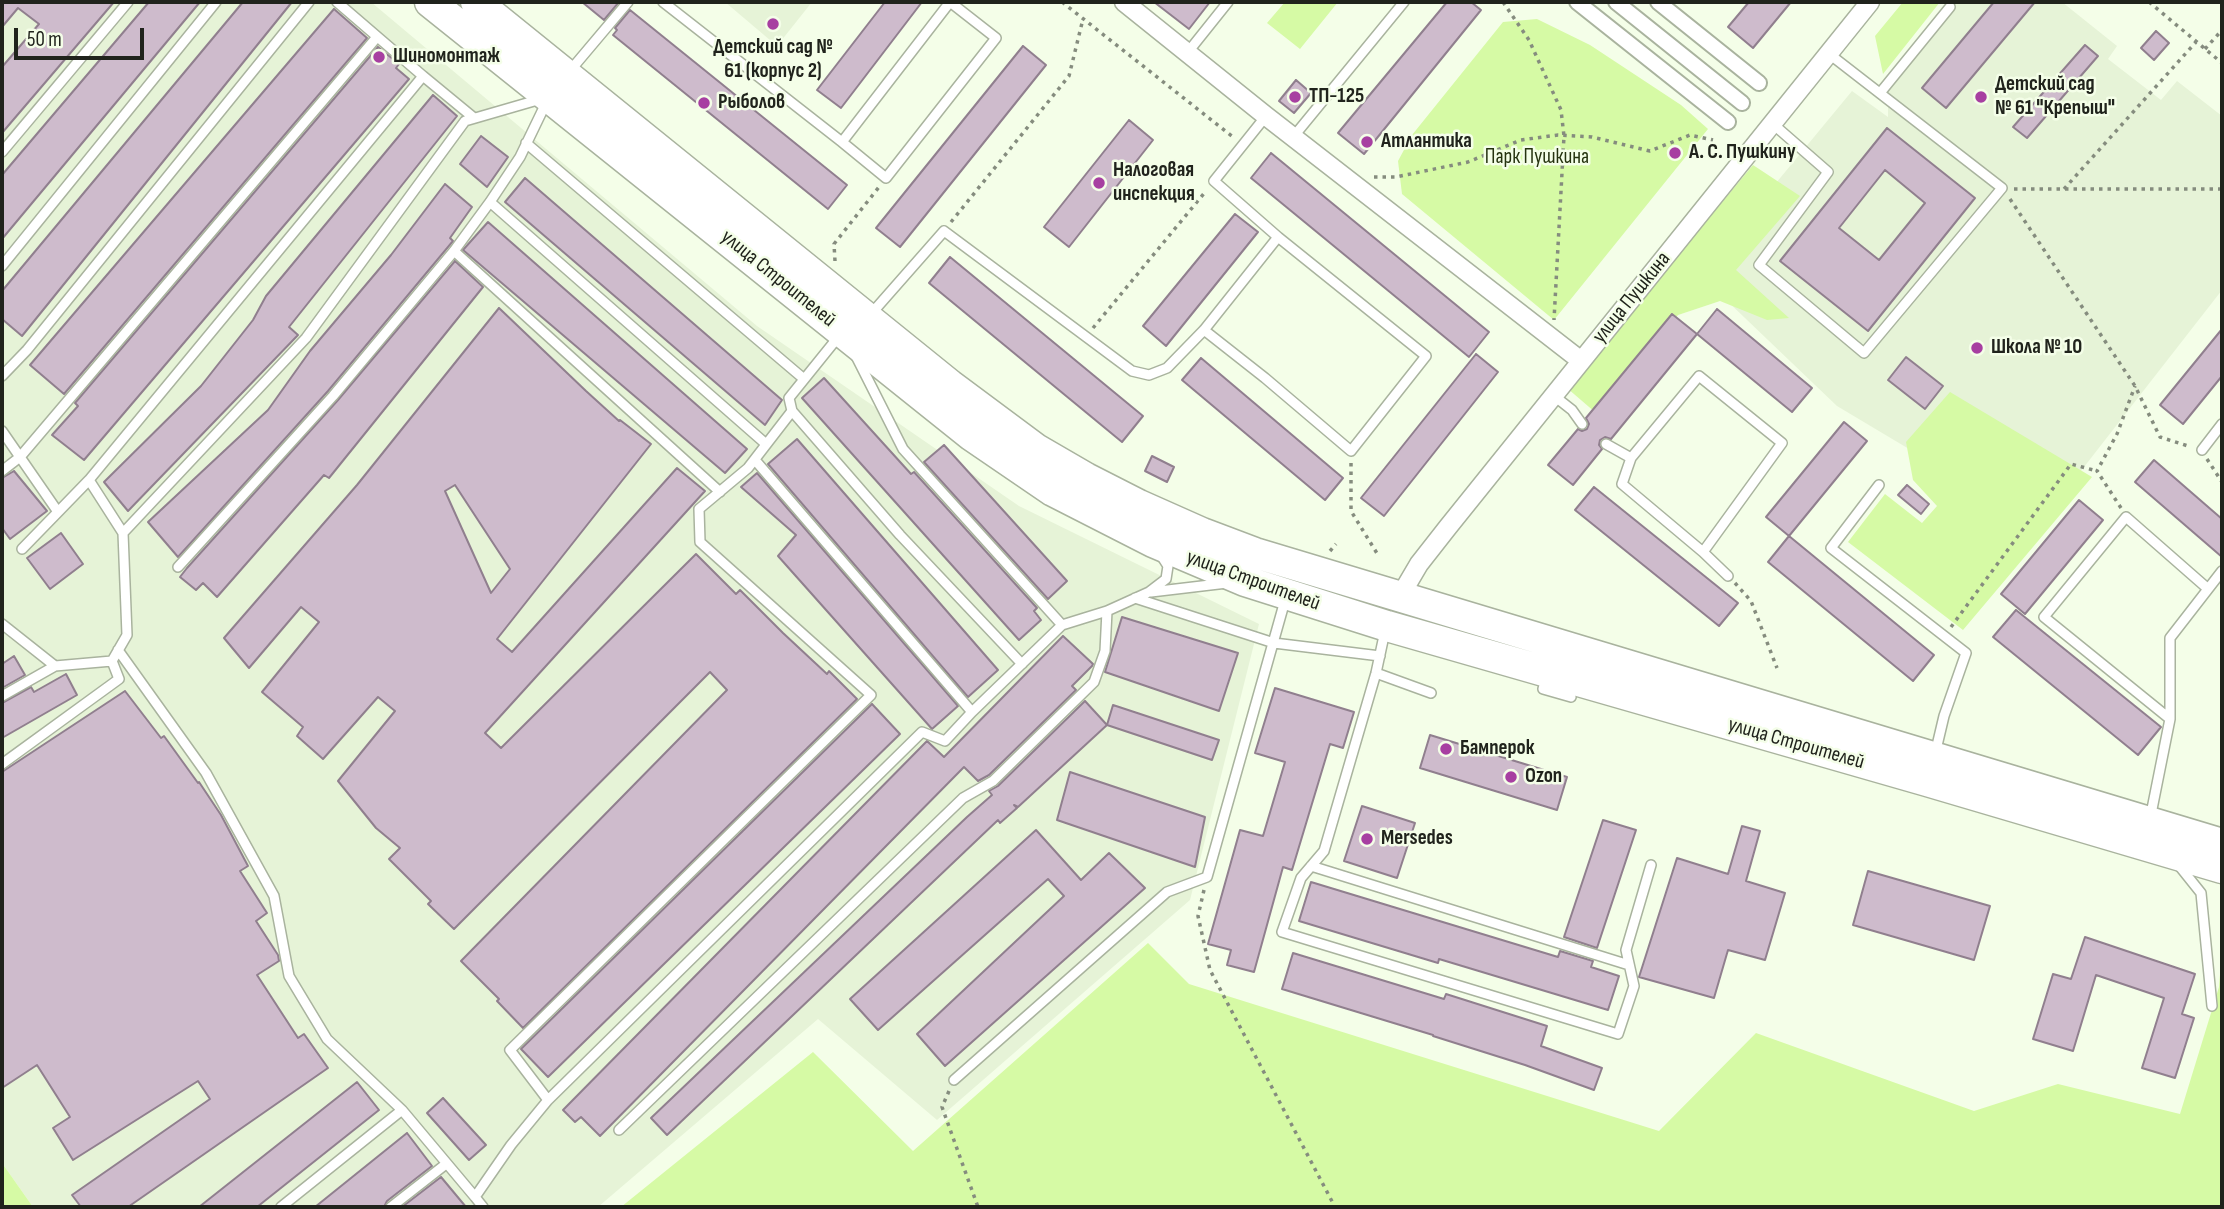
<!DOCTYPE html>
<html>
<head>
<meta charset="utf-8">
<style>
  body { margin:0 }
  #map { position:relative; width:2224px; height:1209px; overflow:hidden; background:#f4fee8; font-family:"Sofia Sans Condensed",sans-serif }
  canvas { display:block }
  .frame { position:absolute; inset:0; border:4px solid #20231c; pointer-events:none }
  .scale { position:absolute; left:14px; top:28px; width:130px; height:32px; box-sizing:border-box; border:4px solid #20231c; border-top:0; padding-left:9px; font-size:21px; line-height:24px; white-space:nowrap; color:#20231c; -webkit-text-stroke:5px #f4fee8; paint-order:stroke }
</style>
</head>
<body>
<div id="map">
<canvas width="2224" height="1209"></canvas>
<div class="frame"></div>
<div class="scale">50 m</div>
</div>
<script>
const g = document.querySelector('canvas').getContext('2d');
g.lineJoin = 'round';
function paint(path, color) { g.fillStyle = color; g.fill(path, 'evenodd'); }
const poly = rows => new Path2D(rows.map(r => 'M' + r).join(''));
function trace(path, color, width, dash) { g.strokeStyle = color; g.lineWidth = width; g.lineCap = dash ? 'butt' : 'round'; g.setLineDash(dash || []); g.stroke(path); }
function write(font, color, halo, rows, align = 'center') {
  g.font = font + ' "Sofia Sans Condensed",sans-serif'; g.lineWidth = 5; g.setLineDash([]); g.textBaseline = 'middle'; g.strokeStyle = halo; g.fillStyle = color; for (const [text, x, y, turn = 0] of rows) {
    g.save(); g.translate(x, y); g.rotate((+turn || 0) * Math.PI / 180); g.textAlign = isNaN(turn) ? turn : align; if (halo) g.strokeText(text, 0, 0); g.fillText(text, 0, 0); g.restore();
  }
}
const built = poly([
  [2,2,371,2,757,326,1019,506,1259,624,1190,900,937,1120,818,1019,598,1207,33,1207,2,1163],
  [725,2,812,2,777,46],
  [1950,2,2062,2,2117,46,2108,59,2161,100,2177,81,2222,116,2222,290,2038,526,1837,406,1700,275,1852,91,1888,117,1888,76]
]);
const green = poly([
  [1285,2,1338,2,1300,49,1267,23],
  [1903,2,1940,2,1883,74,1875,36],
  [1537,19,1590,45,1681,105,1708,129,1554,320,1402,194,1398,161,1412,135,1503,22],
  [1753,165,1800,196,1736,270,1789,318,1767,320,1720,301,1678,315,1596,413,1567,388],
  [1950,392,2092,477,1963,630,1848,542,1885,494,1922,523,1937,506,1913,480,1906,442],
  [1148,943,1189,984,1659,1131,1756,1033,1974,1111,2058,1084,2180,1114,2219,987,2222,949,2222,1207,621,1207,813,1052,913,1151],
  [2,1163,33,1207,2,1207]
]);
const building = poly([
  [2,2,114,2,2,133,2,67,39,24,18,8,2,27,2,2],
  [149,2,200,2,2,239,2,175,149,2],
  [243,2,292,2,22,336,2,319,2,291,243,2],
  [582,2,619,2,604,20,582,2],
  [885,2,922,2,841,108,817,90,885,2],
  [1154,2,1210,2,1189,29,1154,2],
  [1447,2,1471,2,1481,10,1364,154,1338,133,1447,2],
  [1749,2,1791,2,1753,48,1728,27,1749,2],
  [1994,2,2035,2,1946,108,1922,88,1994,2],
  [334,9,367,38,64,394,30,365,334,9],
  [630,10,847,185,828,209,613,35,617,30,615,28,630,10],
  [2156,31,2169,43,2154,60,2141,48,2156,31],
  [2085,45,2098,56,2027,138,2013,127,2085,45],
  [1023,46,1046,65,900,247,876,228,1023,46],
  [378,47,399,64,396,68,409,79,84,460,52,435,78,406,75,403,378,47],
  [1296,80,1311,93,1294,113,1279,101,1296,80],
  [433,95,457,116,289,327,298,335,128,511,104,482,201,386,253,320,266,296,433,95],
  [1129,120,1153,140,1069,247,1044,227,1129,120],
  [1887,128,1975,198,1868,331,1780,261,1887,128],
  [1885,170,1925,203,1879,260,1839,228,1885,170],
  [481,136,508,157,487,187,460,164,481,136],
  [1271,153,1489,332,1469,357,1251,178,1271,153],
  [525,178,782,400,765,425,505,202,525,178],
  [445,184,472,207,450,238,453,241,328,391,178,557,148,522,268,410,310,351,391,255,445,184],
  [1235,214,1258,232,1166,346,1143,326,1235,214],
  [488,222,747,449,725,473,463,250,488,222],
  [950,257,1143,416,1122,442,929,283,950,257],
  [455,261,483,287,329,478,324,475,217,597,203,583,196,590,180,577,187,568,338,400,455,261],
  [499,308,586,391,619,421,620,420,651,444,497,639,512,652,677,468,705,491,485,733,501,748,696,554,736,594,740,590,783,633,827,674,829,671,857,699,523,1028,497,1001,499,999,461,961,727,690,710,672,454,929,428,904,431,901,389,859,400,848,376,828,338,781,395,711,378,697,323,759,297,736,303,727,262,692,319,622,301,607,249,668,224,638,357,485,499,308],
  [455,485,510,569,491,593,445,491,455,485],
  [1717,309,1812,388,1792,412,1697,334,1717,309],
  [1672,314,1697,334,1611,439,1605,437,1600,440,1599,445,1602,449,1573,485,1548,465,1578,429,1582,431,1587,429,1589,424,1586,418,1672,314],
  [2222,329,2222,376,2183,424,2160,405,2222,329],
  [1476,354,1498,372,1384,516,1361,498,1476,354],
  [1906,357,1943,386,1925,409,1888,380,1906,357],
  [1201,358,1343,478,1325,500,1182,380,1201,358],
  [824,378,911,474,914,472,1037,608,1034,611,1041,620,1019,640,802,398,824,378],
  [1844,422,1867,441,1789,536,1766,517,1844,422],
  [797,439,998,670,968,697,768,464,797,439],
  [944,445,1067,581,1048,599,924,462,944,445],
  [1152,456,1174,467,1167,482,1145,471,1152,456],
  [2154,460,2222,519,2222,557,2135,482,2154,460],
  [14,471,47,511,10,539,2,528,2,478,14,471],
  [757,473,958,706,932,729,778,556,796,535,741,487,757,473],
  [1907,485,1929,504,1921,514,1898,495,1907,485],
  [1594,487,1738,603,1719,626,1575,510,1594,487],
  [2079,500,2103,520,2025,614,2001,594,2079,500],
  [61,533,83,564,50,589,27,558,61,533],
  [1789,536,1934,655,1913,681,1768,562,1789,536],
  [2016,610,2161,727,2138,755,1993,637,2016,610],
  [1122,617,1238,653,1219,711,1105,672,1122,617],
  [1063,636,1093,664,1092,666,1072,686,1076,690,989,775,978,781,964,767,600,1136,581,1117,575,1122,563,1110,927,741,944,757,1063,636],
  [14,656,25,675,2,688,2,664,14,656],
  [66,674,77,695,2,738,2,703,31,687,34,692,66,674],
  [1275,688,1354,712,1343,748,1330,744,1292,870,1283,867,1254,972,1227,965,1231,950,1208,944,1240,830,1263,836,1285,762,1255,753,1275,688],
  [125,691,161,738,164,736,198,783,199,782,221,815,248,866,240,871,267,913,256,921,278,955,279,961,257,975,298,1038,304,1034,328,1068,128,1207,81,1207,72,1195,210,1099,198,1081,73,1160,53,1128,70,1117,37,1065,2,1088,2,772,125,691],
  [1085,701,1107,725,1018,807,1014,805,1017,808,1000,823,998,820,667,1135,651,1118,967,817,992,795,989,791,998,786,1085,701],
  [872,704,900,734,548,1077,521,1049,872,704],
  [1113,705,1219,740,1212,760,1107,725,1113,705],
  [1430,735,1567,777,1557,810,1420,768,1430,735],
  [1070,772,1205,817,1195,867,1057,820,1070,772],
  [1362,806,1415,823,1397,878,1344,861,1362,806],
  [1603,820,1636,830,1597,948,1564,937,1603,820],
  [1742,826,1760,831,1746,881,1785,893,1765,960,1728,950,1714,998,1639,977,1677,858,1728,874,1742,826],
  [1036,830,1081,880,1109,853,1145,888,945,1066,917,1034,1064,896,1048,879,878,1030,850,999,1036,830],
  [1868,871,1990,906,1974,960,1853,925,1868,871],
  [1311,882,1558,957,1560,951,1593,961,1591,967,1619,976,1608,1010,1439,959,1438,963,1299,921,1311,882],
  [2085,937,2195,974,2182,1014,2194,1018,2175,1078,2142,1068,2164,998,2096,975,2073,1051,2033,1039,2053,974,2071,979,2085,937],
  [1293,953,1444,999,1446,994,1547,1026,1541,1046,1602,1068,1594,1090,1525,1065,1433,1036,1433,1035,1282,989,1293,953],
  [357,1082,379,1110,257,1207,199,1207,357,1082],
  [443,1098,486,1145,469,1160,427,1113,443,1098],
  [407,1133,432,1166,387,1201,384,1207,315,1207,407,1133],
  [441,1177,466,1207,402,1207,441,1177]
]);
const path = poly([
  [1062,2,1233,137],
  [1503,2,1529,40,1561,110,1564,136,1554,320],
  [2149,2,2222,63],
  [2205,49,2222,30],
  [1374,177,1396,177,1468,162,1521,140,1558,135,1592,137,1650,151,1690,135,1713,140],
  [2014,189,2222,189],
  [2064,189,2196,42],
  [2010,199,2135,386,2160,437,2191,447],
  [951,222,1069,76,1083,19],
  [835,261,834,244,879,187],
  [1093,328,1206,191],
  [2207,459,2222,482],
  [1351,463,1351,511,1378,555],
  [2121,508,2097,471,2117,434,2135,386],
  [1330,551,1336,544],
  [1735,583,1751,601,1777,668],
  [1951,627,2071,464,2097,471],
  [1204,890,1198,916,1210,970,1335,1207],
  [949,1091,942,1107,978,1207]
]);
const service = poly([
  [663,2,842,142,950,2],
  [1188,52,1228,2],
  [569,72,628,2],
  [423,76,474,118],
  [1880,93,1950,7],
  [1773,124,1828,172,1759,265,1864,353,2002,188,1828,53],
  [1294,136,1404,2],
  [842,142,886,178,996,38,950,2],
  [526,143,804,379],
  [2,152,128,2],
  [490,202,766,444],
  [454,251,720,492],
  [2,266,216,2],
  [871,314,944,231,1132,371,1149,375,1167,368,1204,330,1278,237,1214,181,1266,116],
  [1204,330,1265,378,1351,451,1426,356,1278,237],
  [839,336,789,398,792,411,748,468,699,509,700,542,871,695,510,1050,548,1100,922,732,945,741,972,712,1062,625,1107,611,1149,592,1166,579,1168,566,1161,555],
  [856,356,903,449,1062,625],
  [2,376,27,350,309,2],
  [1699,376,1782,443,1703,552,1622,484,1631,458,1699,376],
  [1553,395,1572,410,1582,424],
  [792,411,900,535,1022,664],
  [2,431,58,512,89,480],
  [1606,444,1631,458],
  [2202,450,2222,424],
  [755,460,972,712],
  [2,471,20,457,377,37],
  [1879,485,1831,548,1966,653,1944,716,1935,754],
  [123,533,89,480,423,76,337,2],
  [22,549,58,512],
  [1703,552,1728,576],
  [178,567,333,396,454,251,490,202,520,157,547,101],
  [1151,592,1227,583],
  [1135,598,1274,643,1380,656],
  [2,624,55,666],
  [1385,631,1376,673,1324,851,1301,878,1282,932,1618,1034,1634,986,1626,950,1651,865],
  [118,650,206,773,274,896,289,976,327,1039,402,1110,475,1197],
  [1376,673,1431,693],
  [1547,675,1543,689,1571,697],
  [2,696,55,666,112,661,127,635,123,533,306,338,465,121,541,99],
  [2170,719,2170,638,2222,571],
  [2,764,119,679,112,661],
  [2150,819,2170,719,2044,617,2126,517,2207,588],
  [2177,863,2201,893,2212,1006],
  [1311,866,1629,965],
  [954,1080,1167,892,1207,877,1286,597],
  [619,1130,963,798,993,781,1094,682,1105,651,1107,611],
  [281,1207,402,1110],
  [391,1207,446,1164],
  [483,1207,475,1197,511,1145,548,1100]
]);
const pedestrian = poly([
  [1577,2,1728,122],
  [1616,2,1742,103],
  [1658,2,1759,83]
]);
const minor = poly([
  [1124,2,1266,116,1580,360],
  [1399,598,1419,564,1448,527,1870,2]
]);
const primary = poly([
  [430,2,971,435,1053,491,1153,542,1245,581,1387,626,1927,781,2222,868],
  [476,2,950,385,1036,449,1086,478,1139,505,1202,533,1255,553,2222,844]
]);
const markers = [
  [773,24,7,"#a73fa1"],
  [379,57,7,"#a73fa1"],
  [1295,97,7,"#a73fa1"],
  [1981,97,7,"#a73fa1"],
  [704,103,7,"#a73fa1"],
  [1367,142,7,"#a73fa1"],
  [1675,153,7,"#a73fa1"],
  [1099,183,7,"#a73fa1"],
  [1977,348,7,"#a73fa1"],
  [1446,749,7,"#a73fa1"],
  [1511,777,7,"#a73fa1"],
  [1367,839,7,"#a73fa1"]
];
const poiNames = [
  ["Детский сад №",773,48,"center"],
  ["61 (корпус 2)",773,72,"center"],
  ["Шиномонтаж",393,57],
  ["Детский сад",1995,85],
  ["№ 61 \"Крепыш\"",1995,109],
  ["ТП-125",1309,97],
  ["Рыболов",718,103],
  ["Атлантика",1381,142],
  ["А. С. Пушкину",1689,153],
  ["Налоговая",1113,171],
  ["инспекция",1113,195],
  ["Школа № 10",1991,348],
  ["Бамперок",1460,749],
  ["Ozon",1525,777],
  ["Mersedes",1381,839]
];
const parkNames = [
  ["Парк Пушкина",1537,158]
];
const streetNames = [
  ["улица Строителей",778,279,39],
  ["улица Пушкина",1632,298,-51],
  ["улица Строителей",1253,581,20],
  ["улица Строителей",1796,744,16]
];
paint(built, '#e6f3d7');
paint(green, '#d6faa5');
paint(building, '#cebbcc');
trace(building, '#907f8e', 2);
trace(service, '#a9b39e', 12);
trace(pedestrian, '#a9b39e', 18);
trace(minor, '#a9b39e', 21);
trace(primary, '#a9b39e', 33);
trace(path, '#858c7e', 3.5, [3.5, 5]);
trace(service, '#fff', 9);
trace(pedestrian, '#fff', 14);
trace(minor, '#fff', 18);
trace(primary, '#fff', 30);
for (const [x, y, r, color] of markers) { const dot = new Path2D(); dot.arc(x, y, r, 0, 2 * Math.PI); g.fillStyle = color; g.fill(dot); trace(dot, '#f4fee8', 2.5); }
write('bold 21px', '#20231c', '#f4fee8', poiNames, 'left');
write('21px', '#25330f', '#f4fee8', parkNames);
write('21px', '#20231c', '#f4fee8', streetNames);
</script>
</body>
</html>
